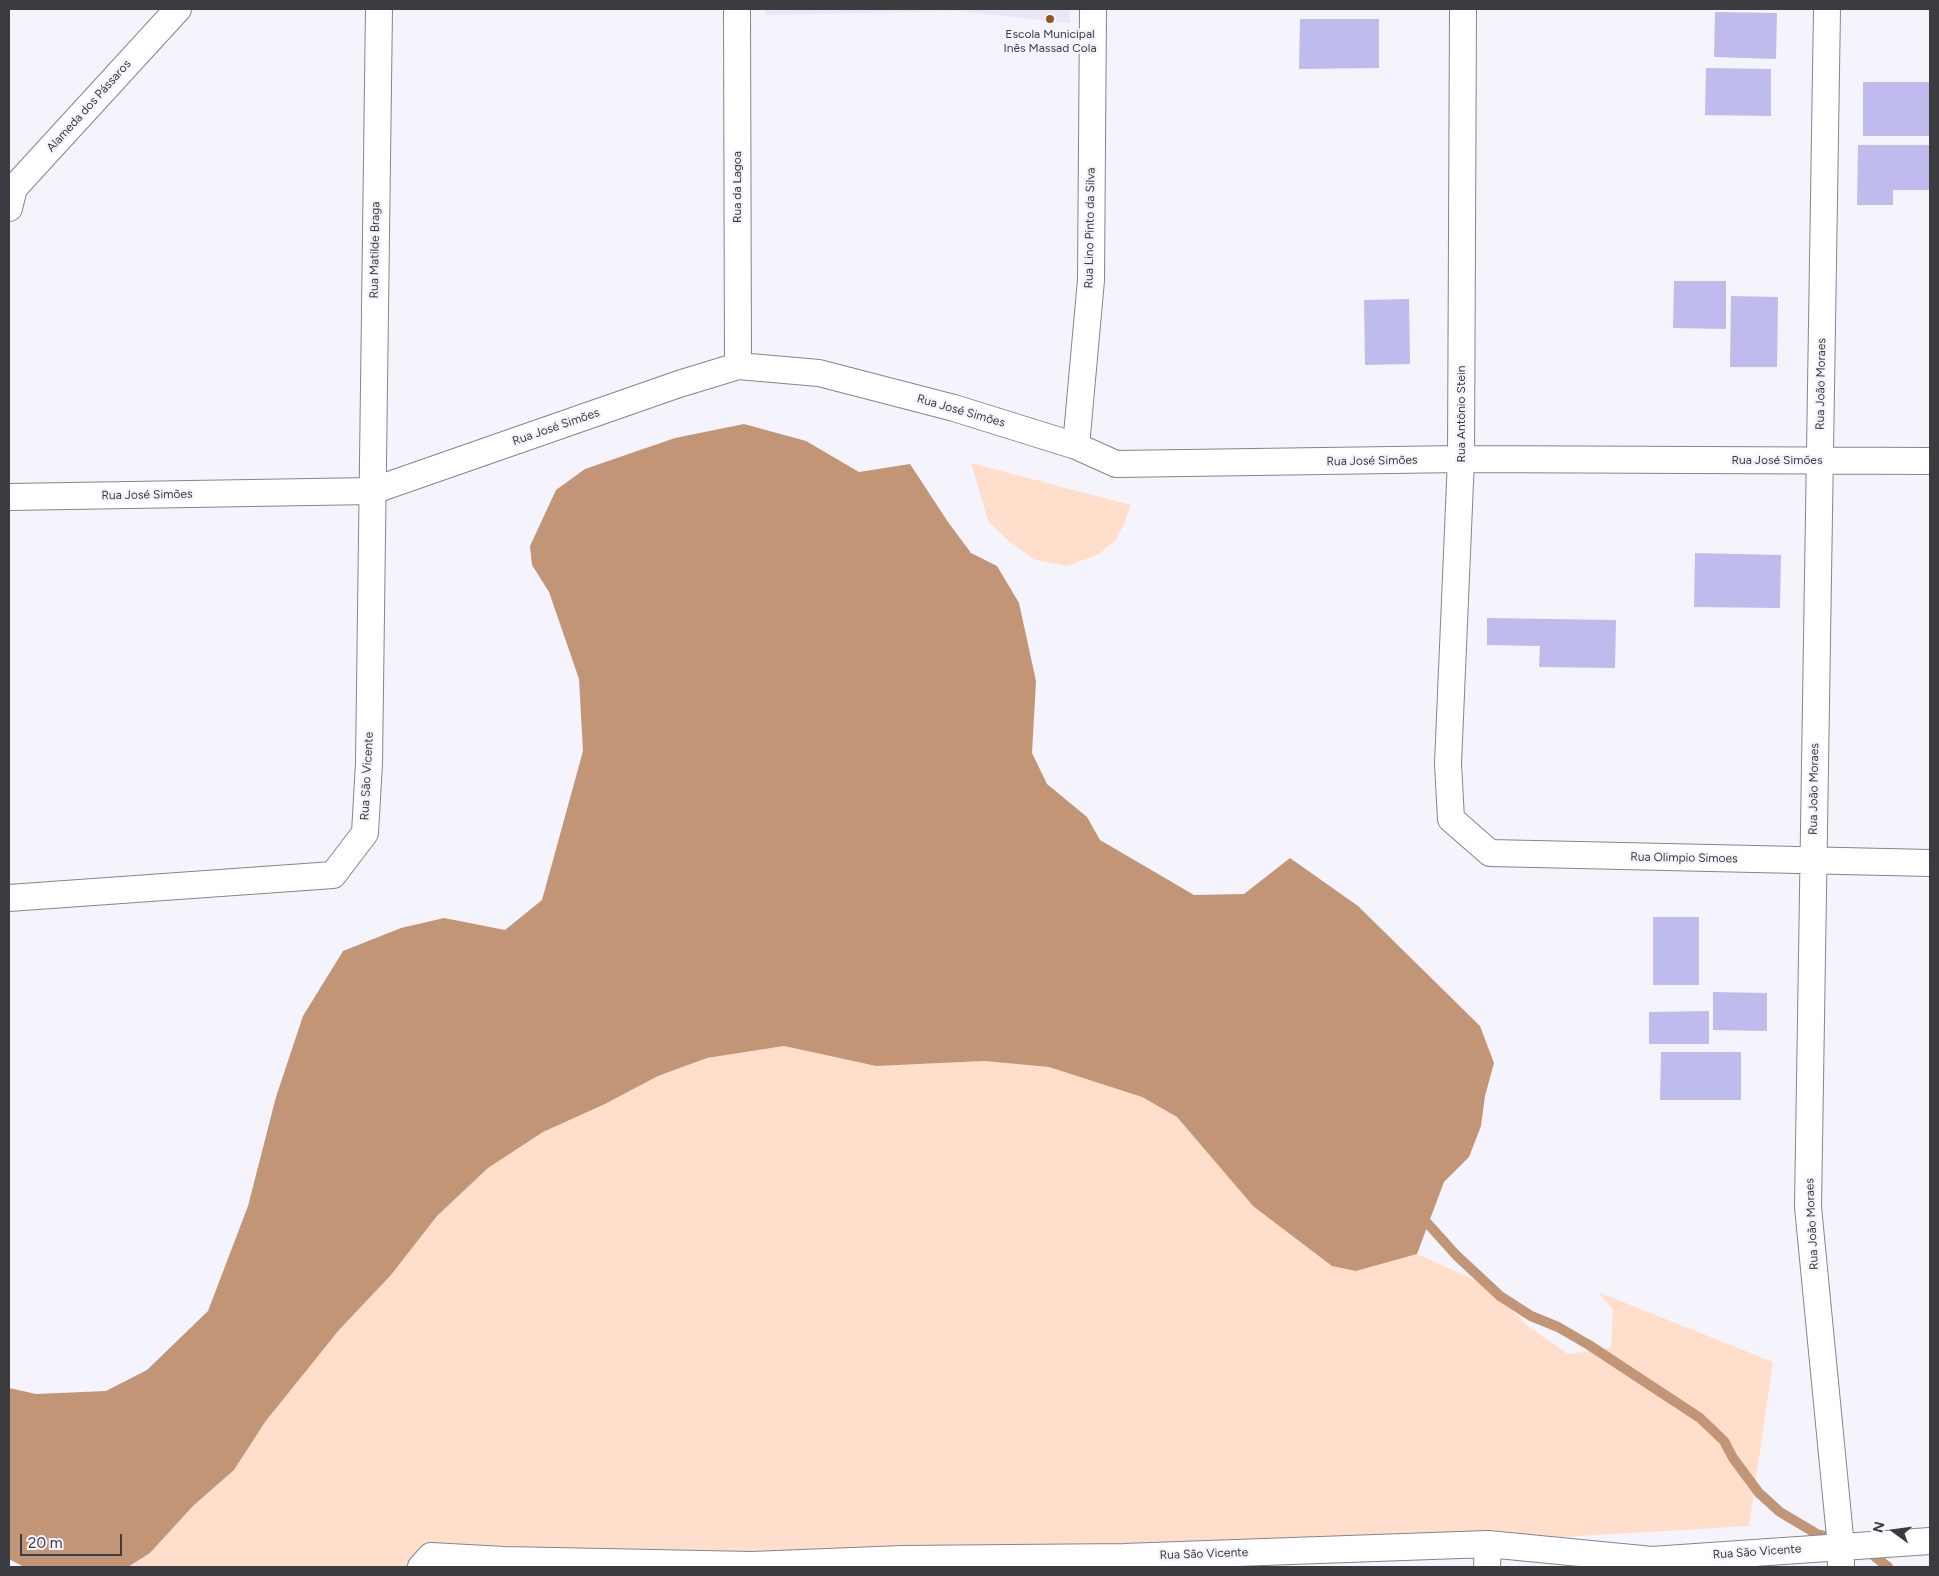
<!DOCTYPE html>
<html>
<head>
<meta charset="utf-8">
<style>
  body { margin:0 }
  #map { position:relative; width:1939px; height:1576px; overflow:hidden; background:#f5f4fd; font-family:Figtree,sans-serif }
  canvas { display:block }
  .frame { position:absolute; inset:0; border:10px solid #3c3b3f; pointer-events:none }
  .north { position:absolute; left:1869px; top:1506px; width:50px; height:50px; -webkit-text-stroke:4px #f5f4fd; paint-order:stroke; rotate:284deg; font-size:14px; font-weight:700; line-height:20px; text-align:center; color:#3c3b3f }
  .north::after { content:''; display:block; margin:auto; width:18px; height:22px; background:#3c3b3f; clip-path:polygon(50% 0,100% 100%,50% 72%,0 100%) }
  .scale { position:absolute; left:20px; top:1534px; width:102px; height:22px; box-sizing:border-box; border:2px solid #3c3b3f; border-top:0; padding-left:6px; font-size:15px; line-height:18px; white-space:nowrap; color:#3c3b3f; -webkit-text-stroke:4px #f5f4fd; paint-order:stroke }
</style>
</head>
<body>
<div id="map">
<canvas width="1939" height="1576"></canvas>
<div class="frame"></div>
<div class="north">N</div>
<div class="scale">20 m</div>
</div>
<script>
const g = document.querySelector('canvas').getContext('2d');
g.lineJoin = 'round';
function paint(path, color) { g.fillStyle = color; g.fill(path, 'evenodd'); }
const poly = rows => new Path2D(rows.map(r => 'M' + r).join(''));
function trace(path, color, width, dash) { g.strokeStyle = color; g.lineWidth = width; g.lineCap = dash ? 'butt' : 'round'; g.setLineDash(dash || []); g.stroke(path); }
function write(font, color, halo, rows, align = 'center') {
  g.font = font + ' Figtree,sans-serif'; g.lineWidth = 4.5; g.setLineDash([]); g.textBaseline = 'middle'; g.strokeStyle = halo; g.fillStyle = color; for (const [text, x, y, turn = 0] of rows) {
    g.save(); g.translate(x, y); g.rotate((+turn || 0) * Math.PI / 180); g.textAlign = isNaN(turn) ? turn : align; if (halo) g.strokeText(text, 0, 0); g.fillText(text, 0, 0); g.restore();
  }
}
const built = poly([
  [765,9,1070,9,1070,23,958,11,765,15]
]);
const green = poly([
  [971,463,1131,505,1125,522,1115,541,1097,555,1067,566,1035,560,1010,542,988,521],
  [784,1046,876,1066,984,1061,1049,1067,1142,1097,1177,1117,1253,1206,1356,1271,1417,1254,1488,1286,1528,1326,1568,1354,1611,1348,1613,1310,1598,1292,1773,1362,1749,1526,1059,1567,128,1567,150,1553,193,1506,234,1470,265,1422,339,1330,391,1275,437,1216,488,1168,543,1132,605,1104,658,1076,707,1058]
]);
const water = poly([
  [744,424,806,441,859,472,910,464,948,522,971,553,997,566,1019,603,1036,681,1032,753,1047,784,1087,817,1100,840,1194,895,1244,894,1290,858,1358,906,1480,1026,1494,1063,1485,1096,1481,1126,1469,1157,1444,1182,1417,1254,1356,1271,1332,1266,1253,1206,1177,1117,1142,1097,1049,1067,984,1061,876,1066,784,1046,707,1058,658,1076,605,1104,543,1132,488,1168,437,1216,391,1275,339,1330,265,1422,234,1470,193,1506,150,1553,128,1567,24,1567,9,1559,9,1388,36,1394,106,1391,147,1370,208,1311,248,1206,276,1097,303,1016,343,951,401,928,444,918,505,930,542,900,583,751,579,679,549,592,532,565,530,546,556,490,585,469,675,438]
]);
const stream = poly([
  [1420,1215,1456,1255,1500,1296,1531,1316,1558,1327,1589,1345,1700,1418,1724,1441,1733,1458,1759,1493,1780,1512,1817,1534,1834,1538],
  [1868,1551,1888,1567]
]);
const building = poly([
  [1715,12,1777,13,1776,59,1714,57],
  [1300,19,1379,19,1379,68,1299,69],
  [1706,68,1771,69,1771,116,1705,115],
  [1863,82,1930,82,1930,136,1863,136],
  [1858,145,1930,145,1930,190,1893,190,1893,205,1857,205],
  [1674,281,1726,281,1726,329,1673,328],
  [1731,296,1778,297,1777,367,1730,367],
  [1409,299,1410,364,1365,365,1364,300],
  [1695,553,1781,555,1780,608,1694,607],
  [1487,618,1616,620,1615,668,1539,667,1540,646,1487,645],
  [1653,917,1699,917,1699,985,1653,985],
  [1713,992,1767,993,1767,1031,1713,1030],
  [1709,1011,1709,1044,1649,1044,1649,1012],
  [1661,1052,1741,1052,1741,1100,1660,1100]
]);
const minor = poly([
  [737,9,738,366],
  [1463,9,1461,459,1448,764,1451,819,1490,853,1930,863],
  [1827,9,1808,1207,1841,1547,1841,1567],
  [9,208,14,188,178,9],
  [1076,446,1091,280,1093,9],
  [9,497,372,491,679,384,738,366,819,373,954,408,1076,446,1116,464,1461,459,1930,461],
  [9,898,333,875,365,833,369,763,379,9],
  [421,1567,431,1556,504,1560,752,1565,902,1559,1124,1557,1488,1544,1652,1560,1930,1541],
  [1487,1567,1488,1544]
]);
const markers = [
  [1050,19,5,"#955321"]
];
const poiNames = [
  ["Escola Municipal",1050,34],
  ["Inês Massad Cola",1050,48]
];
const streetNames = [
  ["Alameda dos Pássaros",89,106,-48],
  ["Rua da Lagoa",737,187,-90],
  ["Rua Lino Pinto da Silva",1090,228,-89],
  ["Rua Matilde Braga",375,250,-89],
  ["Rua João Moraes",1821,384,-89],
  ["Rua José Simões",961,411,16],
  ["Rua Antônio Stein",1461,414,-90],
  ["Rua José Simões",556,427,-19],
  ["Rua José Simões",1777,460],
  ["Rua José Simões",1372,461,-1],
  ["Rua José Simões",147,495,-1],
  ["Rua São Vicente",367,776,-87],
  ["Rua João Moraes",1814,789,-89],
  ["Rua Olimpio Simoes",1684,858,1],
  ["Rua João Moraes",1812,1224,-93],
  ["Rua São Vicente",1757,1552,-4],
  ["Rua São Vicente",1204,1554,-2]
];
paint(built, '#e8e7f7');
paint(green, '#ffdfcc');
paint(water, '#c39577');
trace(stream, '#c39577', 10);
paint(building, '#bfbbec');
trace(minor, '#85848d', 28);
trace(minor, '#fff', 26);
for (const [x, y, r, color] of markers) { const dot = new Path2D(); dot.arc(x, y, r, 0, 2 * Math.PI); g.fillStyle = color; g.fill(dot); trace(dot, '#f5f4fd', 2); }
write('12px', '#3c3b3f', '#f5f4fd', poiNames);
write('12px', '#3c3b3f', '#f5f4fd', streetNames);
</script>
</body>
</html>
